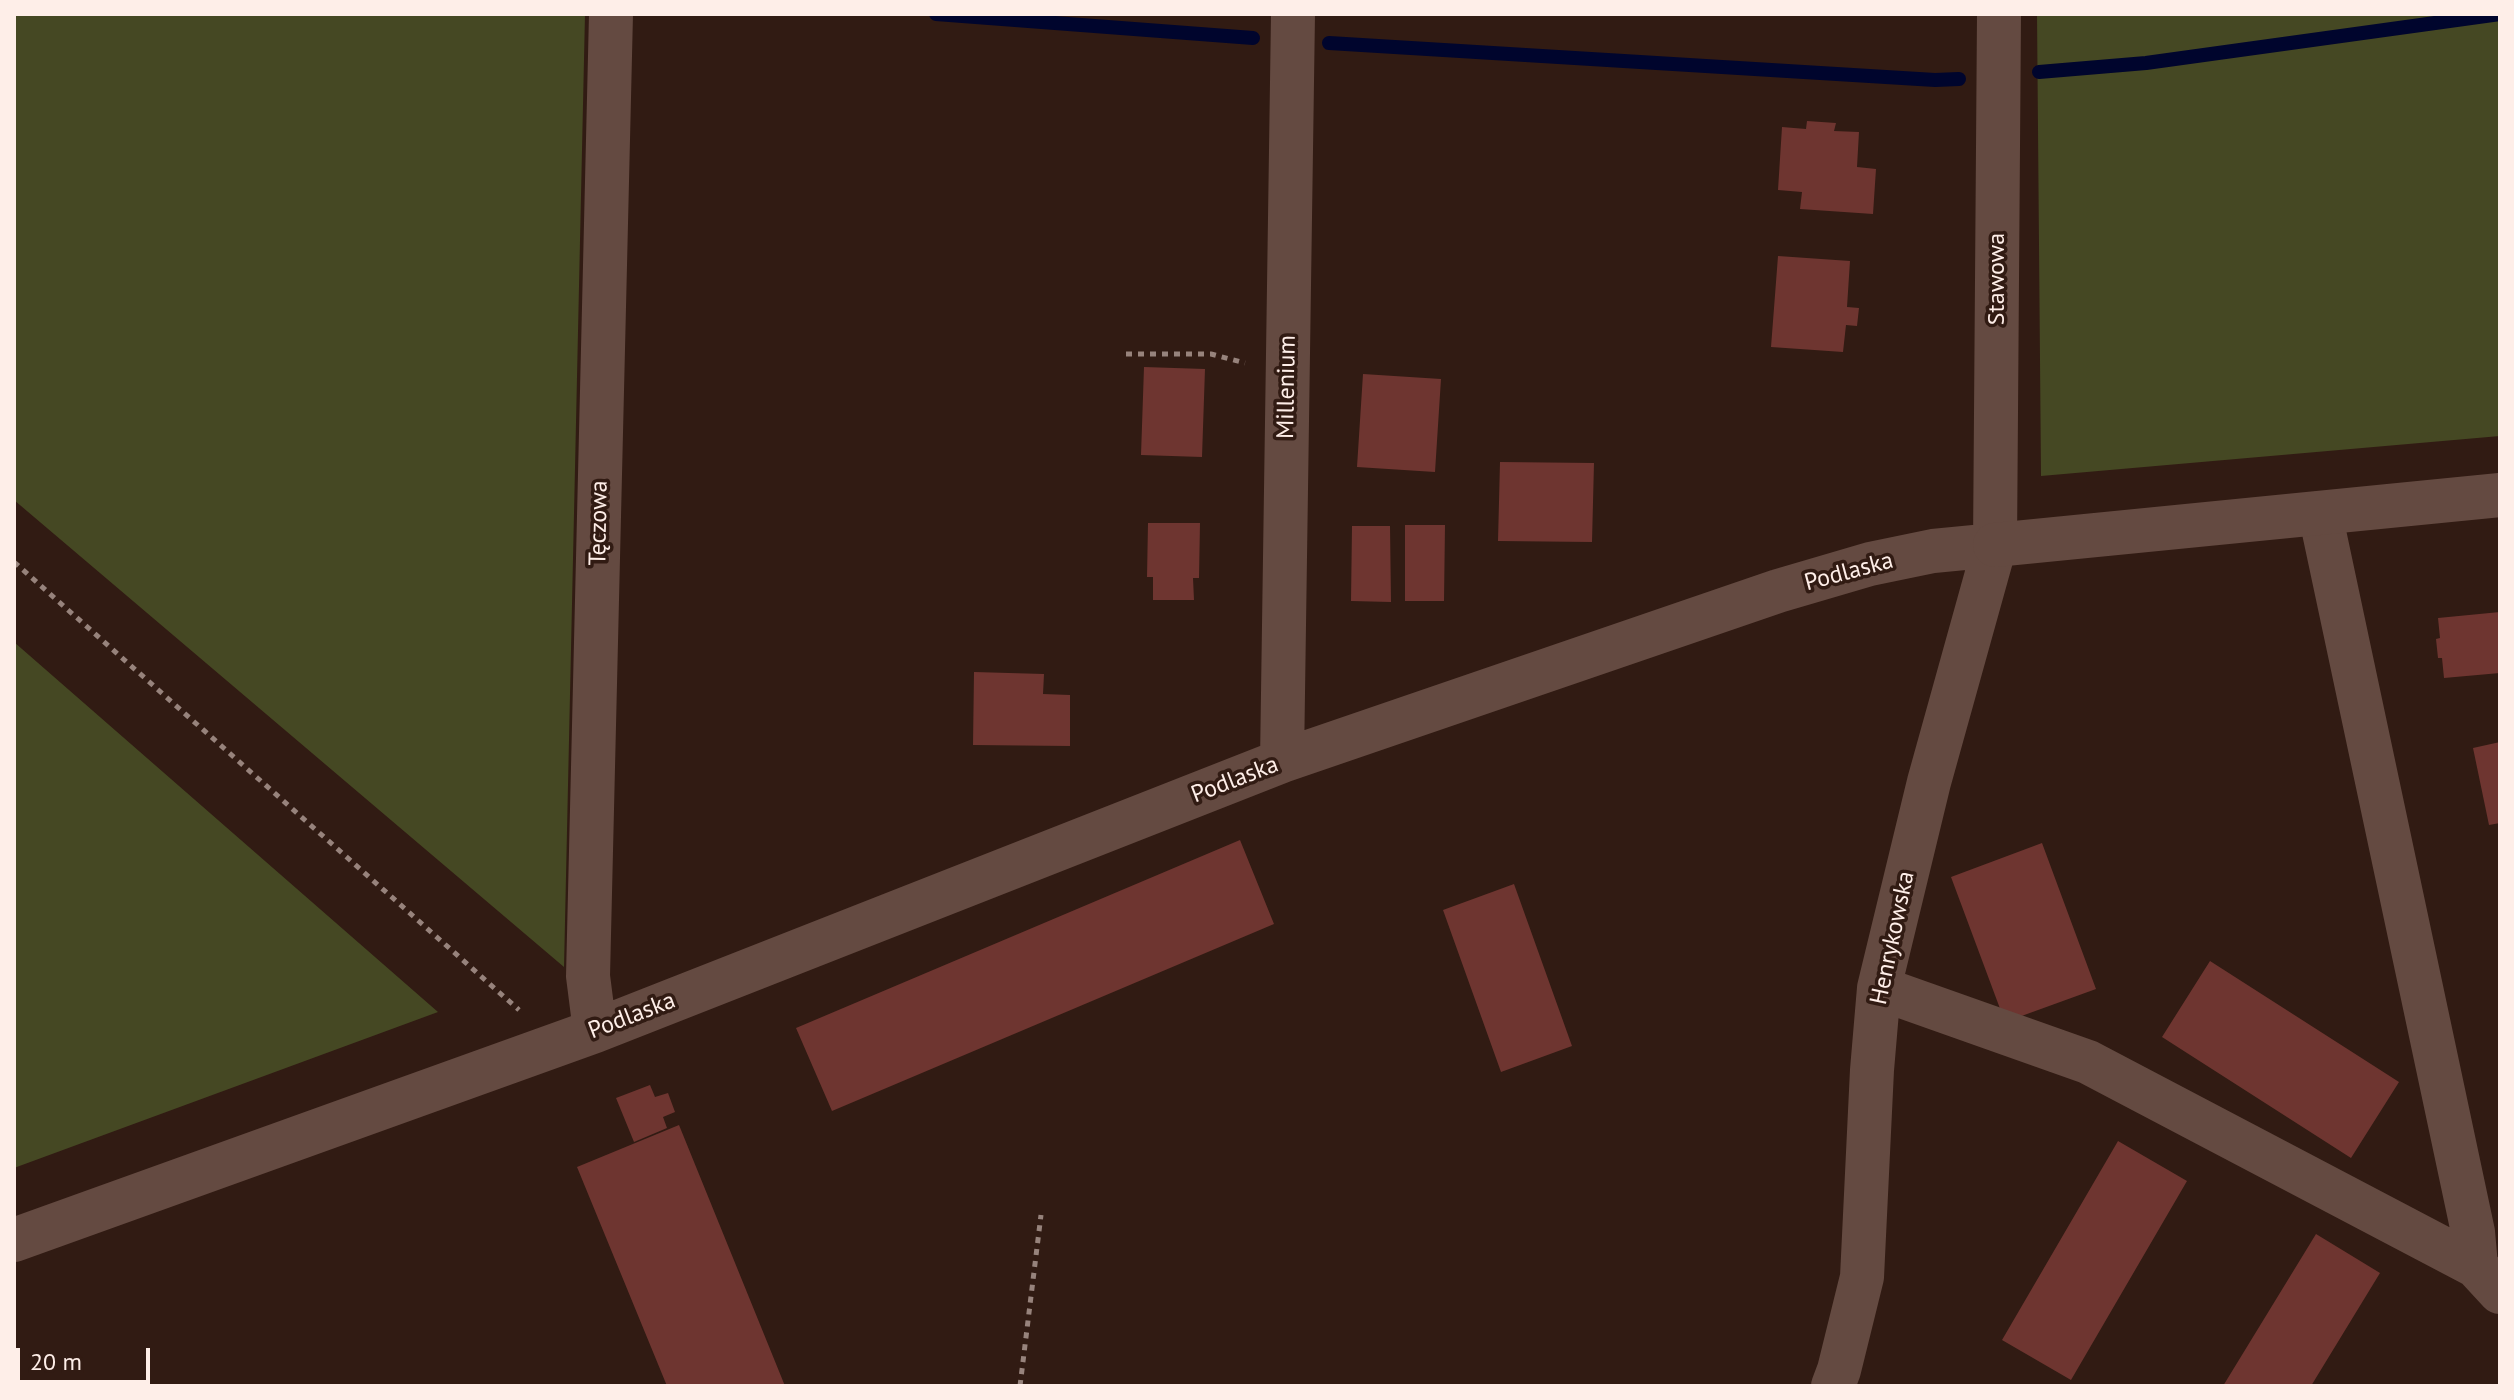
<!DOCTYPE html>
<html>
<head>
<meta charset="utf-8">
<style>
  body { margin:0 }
  #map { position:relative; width:2514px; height:1400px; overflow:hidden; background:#311b13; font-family:"PT Sans",sans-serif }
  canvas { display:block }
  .frame { position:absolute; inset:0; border:16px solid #feeee8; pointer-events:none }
  .scale { position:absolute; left:16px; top:1348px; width:134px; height:36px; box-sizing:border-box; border:4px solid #feeee8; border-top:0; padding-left:10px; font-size:24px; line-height:28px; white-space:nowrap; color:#feeee8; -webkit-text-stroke:6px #311b13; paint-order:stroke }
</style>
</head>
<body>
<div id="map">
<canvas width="2514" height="1400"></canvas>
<div class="frame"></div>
<div class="scale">20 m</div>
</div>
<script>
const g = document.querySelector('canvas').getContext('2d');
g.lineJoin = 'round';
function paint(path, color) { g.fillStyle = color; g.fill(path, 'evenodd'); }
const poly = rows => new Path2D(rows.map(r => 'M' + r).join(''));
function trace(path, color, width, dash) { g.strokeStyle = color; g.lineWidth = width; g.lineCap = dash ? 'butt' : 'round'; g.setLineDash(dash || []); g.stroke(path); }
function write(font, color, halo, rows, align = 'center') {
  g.font = font + ' "PT Sans",sans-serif'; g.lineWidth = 7; g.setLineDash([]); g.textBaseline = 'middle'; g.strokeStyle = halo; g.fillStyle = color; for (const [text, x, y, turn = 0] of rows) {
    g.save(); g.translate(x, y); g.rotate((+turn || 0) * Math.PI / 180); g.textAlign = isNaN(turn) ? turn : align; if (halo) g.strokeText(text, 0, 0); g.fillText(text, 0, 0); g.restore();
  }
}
const green = poly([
  [14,14,585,14,564,967,14,500],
  [2037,14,2500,14,2500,436,2041,476],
  [14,642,438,1012,14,1168]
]);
const stream = poly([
  [936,14,1253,38],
  [1329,43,1935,80,1959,79],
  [2039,72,2146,63,2500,14]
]);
const building = poly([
  [1807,121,1836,123,1834,131,1859,132,1857,167,1876,169,1873,214,1800,209,1802,192,1778,190,1782,127,1806,129],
  [1778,256,1850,261,1847,307,1859,308,1857,326,1846,325,1843,352,1771,347],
  [1144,367,1205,369,1202,457,1141,455],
  [1363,374,1441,379,1435,472,1357,467],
  [1500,462,1594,463,1592,542,1498,541],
  [1148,523,1200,523,1199,578,1193,578,1194,600,1153,600,1153,577,1147,577],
  [1405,525,1445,525,1444,601,1405,601],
  [1352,526,1390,526,1391,602,1351,601],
  [2500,612,2500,673,2444,678,2442,658,2438,658,2436,639,2440,638,2438,618],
  [974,672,1044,674,1043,694,1070,695,1070,746,973,745],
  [2500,742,2500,823,2489,825,2473,748],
  [1240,840,1274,924,832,1111,796,1028],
  [2042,843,2096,989,2005,1022,1951,877],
  [1514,884,1572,1046,1501,1072,1443,910],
  [2210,961,2399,1082,2351,1158,2162,1037],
  [650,1085,655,1097,668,1093,675,1112,663,1117,667,1128,634,1142,616,1098],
  [679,1125,785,1386,667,1386,577,1167],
  [2118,1141,2187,1181,2071,1380,2002,1340],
  [2316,1234,2380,1273,2311,1386,2223,1386]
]);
const path = poly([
  [1126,354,1211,354,1245,363],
  [14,562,519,1010],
  [1020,1386,1041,1215]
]);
const minor = poly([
  [2320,513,2473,1232,2476,1266],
  [1282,761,1293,14],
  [1879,988,2088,1062,2476,1266,2500,1292],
  [595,1031,588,976,611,14],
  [14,1240,595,1031,1282,761,1778,591,1870,564,1933,551,1995,545],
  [1833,1386,1839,1370,1862,1277,1872,1070,1879,988,1929,782,1995,545,1999,14]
]);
const tertiary = poly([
  [1995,545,2500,495]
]);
const streetNames = [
  ["Stawowa",1997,279,-90],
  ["Millenium",1287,387,-89],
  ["Tęczowa",599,523,-89],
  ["Podlaska",1849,572,-15],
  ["Podlaska",1235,780,-21],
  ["Henrykowska",1893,938,-78],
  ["Podlaska",632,1016,-21]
];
paint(green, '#454823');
trace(stream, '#00052d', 14);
paint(building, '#6e3530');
trace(path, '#97837c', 5, [6, 6]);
trace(minor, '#644a41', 44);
trace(tertiary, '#644a41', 44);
write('24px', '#feeee8', '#311b13', streetNames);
</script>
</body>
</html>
